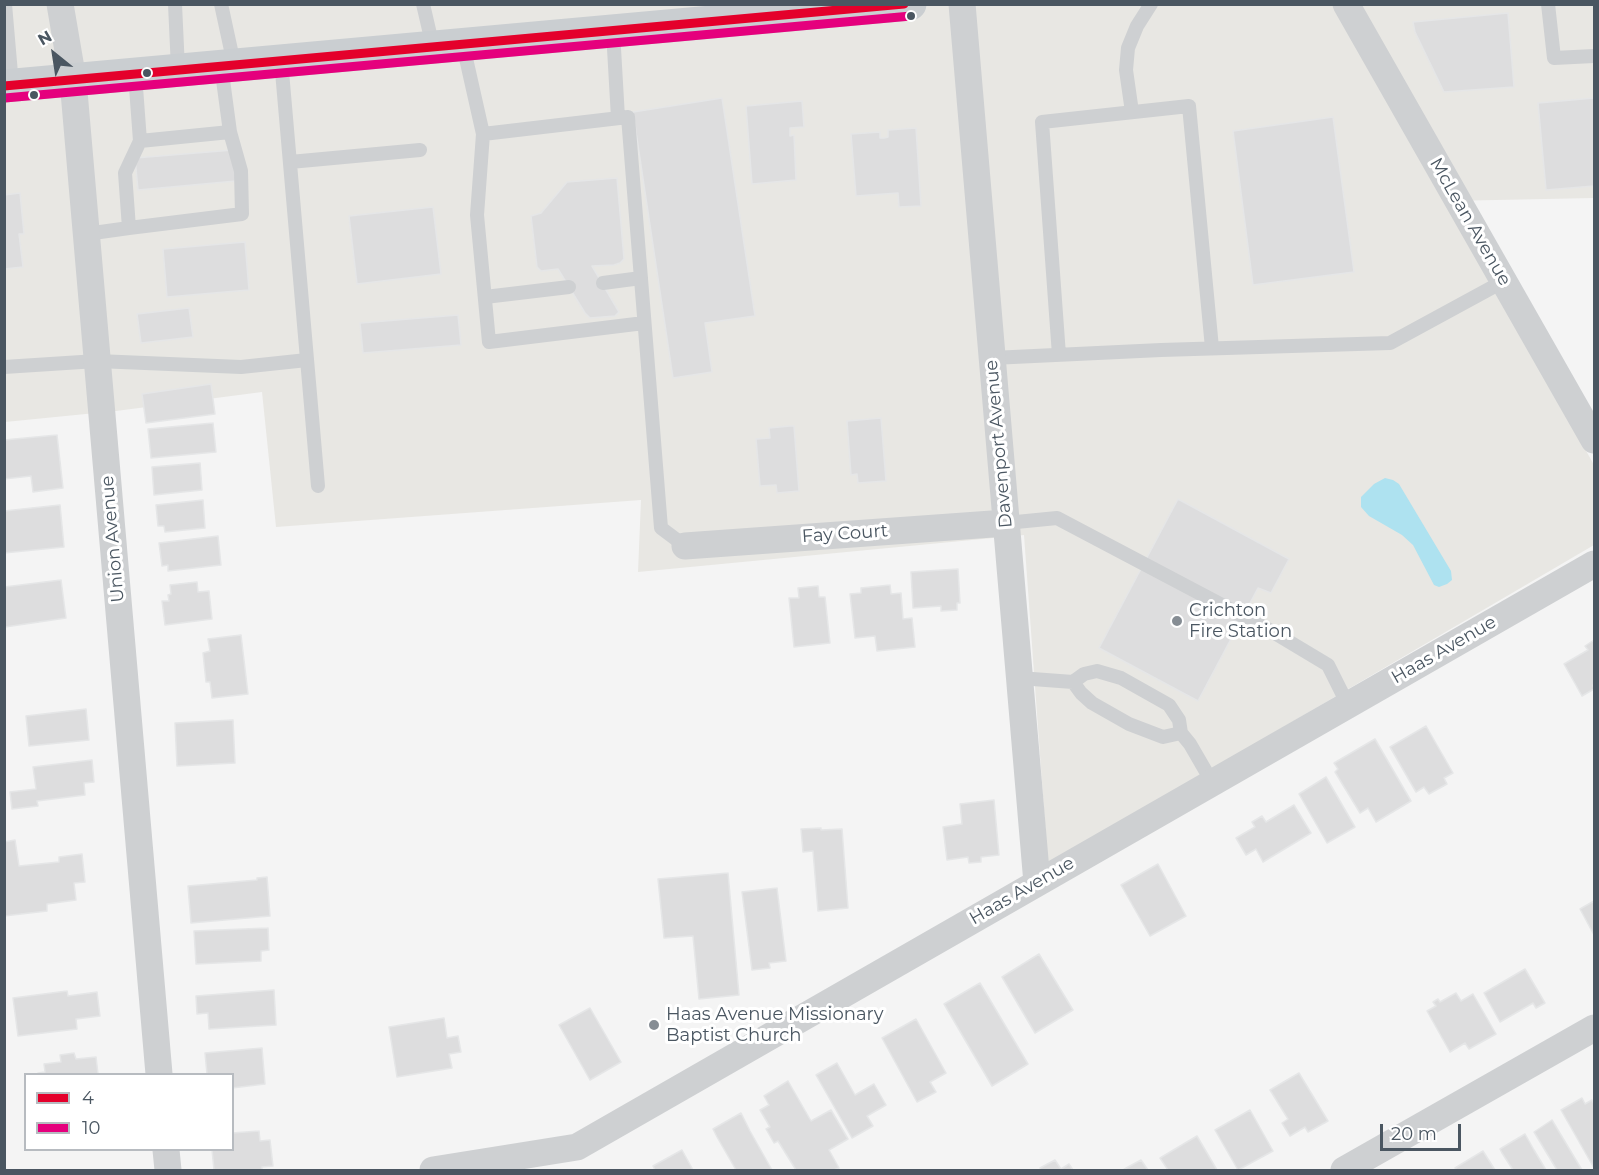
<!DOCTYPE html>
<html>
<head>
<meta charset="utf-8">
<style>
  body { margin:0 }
  #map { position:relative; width:1599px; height:1175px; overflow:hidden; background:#f4f4f4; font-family:Montserrat,sans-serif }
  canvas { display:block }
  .frame { position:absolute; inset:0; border:6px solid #4a5661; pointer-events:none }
  .legend { position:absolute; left:24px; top:1073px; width:210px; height:78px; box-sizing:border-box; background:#fff; border:2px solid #b7bbc0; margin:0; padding:8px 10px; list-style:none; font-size:18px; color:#4a5661 }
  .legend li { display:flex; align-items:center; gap:12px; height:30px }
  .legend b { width:30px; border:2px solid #b7bbc0 }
  .north { position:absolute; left:24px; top:24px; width:60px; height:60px; -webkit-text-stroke:4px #fff; paint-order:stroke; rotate:330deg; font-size:16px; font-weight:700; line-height:24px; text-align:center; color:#4a5661 }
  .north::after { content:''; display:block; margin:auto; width:21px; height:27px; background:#4a5661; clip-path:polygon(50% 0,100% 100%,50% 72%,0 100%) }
  .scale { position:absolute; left:1380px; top:1124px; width:81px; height:27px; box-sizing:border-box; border:3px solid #4a5661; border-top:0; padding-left:8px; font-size:18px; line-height:21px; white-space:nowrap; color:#4a5661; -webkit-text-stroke:4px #fff; paint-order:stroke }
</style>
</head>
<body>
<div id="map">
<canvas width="1599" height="1175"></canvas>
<div class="frame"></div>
<ul class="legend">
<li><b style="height:8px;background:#e4002b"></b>4</li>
<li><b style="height:8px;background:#e5007d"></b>10</li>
</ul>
<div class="north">N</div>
<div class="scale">20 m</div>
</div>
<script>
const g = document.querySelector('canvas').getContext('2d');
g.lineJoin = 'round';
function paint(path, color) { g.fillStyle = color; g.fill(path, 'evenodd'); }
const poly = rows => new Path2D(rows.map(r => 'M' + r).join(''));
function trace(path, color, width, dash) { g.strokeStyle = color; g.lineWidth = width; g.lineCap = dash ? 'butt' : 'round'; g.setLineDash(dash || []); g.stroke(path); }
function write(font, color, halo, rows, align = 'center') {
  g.font = font + ' Montserrat,sans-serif'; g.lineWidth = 6; g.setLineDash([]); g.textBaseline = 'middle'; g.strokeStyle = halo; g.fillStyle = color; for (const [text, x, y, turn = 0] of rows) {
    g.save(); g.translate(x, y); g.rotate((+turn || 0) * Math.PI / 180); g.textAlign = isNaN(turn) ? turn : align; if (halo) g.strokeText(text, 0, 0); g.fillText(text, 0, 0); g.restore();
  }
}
const commercial = poly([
  [4,5,1594,5,1594,198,1447,201,1594,465,1594,545,1048,865,1024,535,638,572,641,500,276,527,262,392,116,411,5,422]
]);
const water = poly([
  [1385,478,1393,480,1399,484,1451,571,1452,580,1447,584,1439,587,1434,585,1413,545,1402,535,1369,516,1361,507,1361,497,1374,484]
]);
const building = poly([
  [1508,13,1514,87,1444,92,1415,32,1413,22,1508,13],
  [722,98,755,316,705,323,712,372,673,378,633,112,722,98],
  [1594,98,1594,186,1546,190,1538,103,1594,98],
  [802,101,804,127,790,128,790,136,794,135,796,180,752,184,746,106,802,101],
  [1333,117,1354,272,1253,285,1233,131,1333,117],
  [916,128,921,206,899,207,898,193,856,196,851,134,880,132,880,138,884,138,888,137,888,130,916,128],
  [233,150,236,181,138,190,135,158,233,150],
  [617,178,624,259,620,263,614,265,592,266,619,312,615,316,590,318,585,313,558,269,541,271,537,267,531,216,541,213,567,182,617,178],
  [20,193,24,234,19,234,23,267,4,269,4,195,20,193],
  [433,207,441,274,357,284,349,216,433,207],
  [245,242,249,290,167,297,163,249,245,242],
  [189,308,193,337,141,343,137,314,189,308],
  [458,315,461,345,363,353,360,323,458,315],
  [211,384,215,414,146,423,142,394,211,384],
  [881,418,886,481,858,483,857,474,851,475,847,421,881,418],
  [213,423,216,452,151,458,148,429,213,423],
  [790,426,794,426,799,491,777,493,776,485,760,486,756,439,770,438,769,428,790,426],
  [57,435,63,488,33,492,31,476,4,479,4,440,57,435],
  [200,463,202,490,154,495,152,467,200,463],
  [1178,499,1289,559,1271,593,1258,588,1198,701,1099,648,1178,499],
  [203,500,205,528,165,532,164,526,158,526,156,505,203,500],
  [60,505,64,547,4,553,4,511,60,505],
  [218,536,221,565,168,571,168,565,162,566,159,543,218,536],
  [958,569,960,603,957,603,957,610,941,611,941,606,913,608,911,572,958,569],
  [61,580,66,618,5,627,4,587,61,580],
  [197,582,198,592,209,591,212,619,165,625,162,601,169,601,168,595,171,594,170,585,197,582],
  [890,585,891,594,901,593,903,619,912,618,915,647,877,651,875,636,855,638,850,594,861,593,861,588,890,585],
  [818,586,819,597,825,597,830,643,794,647,789,598,799,598,798,588,818,586],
  [241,635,248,694,212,698,210,682,206,682,203,653,210,651,208,639,241,635],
  [1594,640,1594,685,1593,685,1594,689,1582,696,1564,664,1588,650,1585,646,1594,640],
  [86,709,89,740,29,746,26,716,86,709],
  [233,720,235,763,177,766,175,723,233,720],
  [1426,726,1453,773,1444,778,1447,784,1429,794,1424,787,1416,792,1390,747,1426,726],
  [1375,739,1411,801,1376,822,1368,808,1360,813,1335,772,1338,769,1334,763,1375,739],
  [92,760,94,782,84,783,85,795,37,801,38,806,12,809,10,792,36,789,33,767,92,760],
  [1326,777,1355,827,1327,843,1299,794,1326,777],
  [994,800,999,855,981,857,981,862,969,863,968,857,947,860,943,827,962,824,960,804,994,800],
  [1294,805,1311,833,1263,862,1256,849,1246,855,1236,838,1255,827,1252,822,1262,816,1266,822,1294,805],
  [821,828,821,830,842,829,848,908,818,911,813,851,803,852,801,829,821,828],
  [15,840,19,866,59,862,59,857,82,854,85,882,74,883,76,900,47,904,47,911,4,916,4,842,15,840],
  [1158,864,1186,916,1150,936,1121,885,1158,864],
  [728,873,739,995,699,999,693,936,664,938,658,879,728,873],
  [267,877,270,916,191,923,188,886,257,880,257,878,267,877],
  [777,888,786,961,769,963,770,968,752,970,742,892,777,888],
  [1594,901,1594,935,1580,909,1594,901],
  [268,928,269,950,261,951,261,961,196,964,194,931,268,928],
  [1039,954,1073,1010,1035,1033,1002,977,1039,954],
  [1525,969,1545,1003,1536,1008,1533,1003,1500,1022,1484,993,1525,969],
  [980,983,1028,1064,992,1086,944,1004,980,983],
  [274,990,276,1025,209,1029,208,1013,197,1014,196,996,274,990],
  [67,991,68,996,97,992,100,1016,76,1019,77,1029,18,1036,13,998,67,991],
  [1456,993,1461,1001,1473,994,1496,1034,1469,1049,1465,1043,1450,1052,1427,1011,1436,1006,1433,1002,1438,999,1440,1002,1456,993],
  [590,1008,621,1062,590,1080,559,1025,590,1008],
  [444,1018,447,1038,458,1036,461,1052,449,1054,452,1068,397,1077,389,1027,444,1018],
  [916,1019,946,1073,930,1082,936,1092,917,1102,882,1038,916,1019],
  [262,1048,265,1084,232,1088,232,1074,207,1074,205,1053,262,1048],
  [74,1053,76,1059,96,1057,98,1074,39,1074,38,1073,45,1072,44,1064,61,1062,60,1055,74,1053],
  [837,1063,855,1095,874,1084,886,1105,867,1116,873,1126,852,1138,816,1075,837,1063],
  [1299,1073,1328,1121,1308,1132,1305,1127,1290,1136,1282,1123,1288,1119,1270,1090,1299,1073],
  [788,1081,811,1121,831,1110,848,1139,829,1150,839,1168,834,1170,796,1170,778,1141,774,1143,766,1129,770,1127,760,1110,769,1105,764,1096,788,1081],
  [1582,1098,1585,1104,1592,1100,1594,1104,1594,1168,1561,1110,1582,1098],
  [1250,1110,1273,1151,1238,1170,1215,1130,1250,1110],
  [741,1113,750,1131,772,1170,736,1170,717,1137,713,1129,741,1113],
  [1552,1120,1582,1170,1557,1170,1534,1132,1552,1120],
  [259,1131,260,1141,270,1140,273,1166,262,1167,262,1170,214,1170,212,1150,232,1150,232,1133,259,1131],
  [1525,1134,1534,1150,1546,1170,1513,1170,1502,1153,1500,1149,1525,1134],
  [1197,1136,1217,1170,1168,1170,1160,1158,1197,1136],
  [682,1150,693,1170,655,1170,653,1166,682,1150],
  [1483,1151,1495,1170,1457,1170,1455,1168,1483,1151],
  [1055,1160,1061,1169,1069,1164,1073,1170,1041,1170,1040,1168,1055,1160],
  [1141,1160,1148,1170,1123,1170,1128,1167,1141,1160]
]);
const service = poly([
  [5,4,12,85],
  [175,4,178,69],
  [221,4,234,64],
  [423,4,433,47],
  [1548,4,1554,58,1594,56],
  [613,31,618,118],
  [463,45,483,134,628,117,661,528,685,546],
  [281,60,318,486],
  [135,74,140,141,230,132,221,65],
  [1132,112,1126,70,1128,48,1137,26,1151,4],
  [483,134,477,215,489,342,644,323],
  [290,162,420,150],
  [129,228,242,214,241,171,230,132],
  [86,234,129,228,125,173,140,141],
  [603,283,641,278],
  [485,297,569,287],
  [1059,355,1042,122,1189,106,1212,348],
  [992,358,1161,350,1390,343,1504,281],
  [4,367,97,361,241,367,307,360],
  [1006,523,1057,518,1273,632,1328,665,1348,705],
  [1019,678,1073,682,1081,693,1092,703,1129,724,1163,737,1181,733,1190,744,1212,782],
  [1073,682,1084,674,1097,671,1121,678,1169,705,1179,720,1181,733]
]);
const minor = poly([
  [60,4,73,80,159,1074],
  [962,4,1037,883],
  [1346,4,1594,440],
  [685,546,1006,523],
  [166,1150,168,1170],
  [433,1170,577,1147,1594,564],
  [1344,1170,1594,1028]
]);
const primary = poly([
  [4,86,910,4]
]);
const bus1 = poly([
  [4,86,904,4]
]);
const bus2 = poly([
  [5,98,911,16]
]);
const markers = [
  [911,16,5,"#4a5661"],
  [147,73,5,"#4a5661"],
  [34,95,5,"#4a5661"],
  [1177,621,6,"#868d94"],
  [654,1025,6,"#868d94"]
];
const streetNames = [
  ["McLean Avenue",1470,222,60],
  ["Davenport Avenue",999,444,-95],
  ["Fay Court",845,534,-4],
  ["Union Avenue",113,539,-95],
  ["Haas Avenue",1444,650,-30],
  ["Haas Avenue",1022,891,-30]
];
const poiNames = [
  ["Crichton",1189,611],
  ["Fire Station",1189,632],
  ["Haas Avenue Missionary",666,1015],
  ["Baptist Church",666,1036]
];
paint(commercial, '#e8e7e3');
paint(water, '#aee2f0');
paint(building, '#ddddde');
trace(building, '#e5e6e7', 1.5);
trace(service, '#ced0d2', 14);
trace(minor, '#ced0d2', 27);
trace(primary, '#caced1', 33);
trace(bus1, '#e4002b', 9);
trace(bus2, '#e5007d', 9);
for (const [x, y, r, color] of markers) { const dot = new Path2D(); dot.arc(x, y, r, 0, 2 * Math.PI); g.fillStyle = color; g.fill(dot); trace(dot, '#fff', 2); }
write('18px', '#4a5661', '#fff', streetNames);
write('18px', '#4a5661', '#fff', poiNames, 'left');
</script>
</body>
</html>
